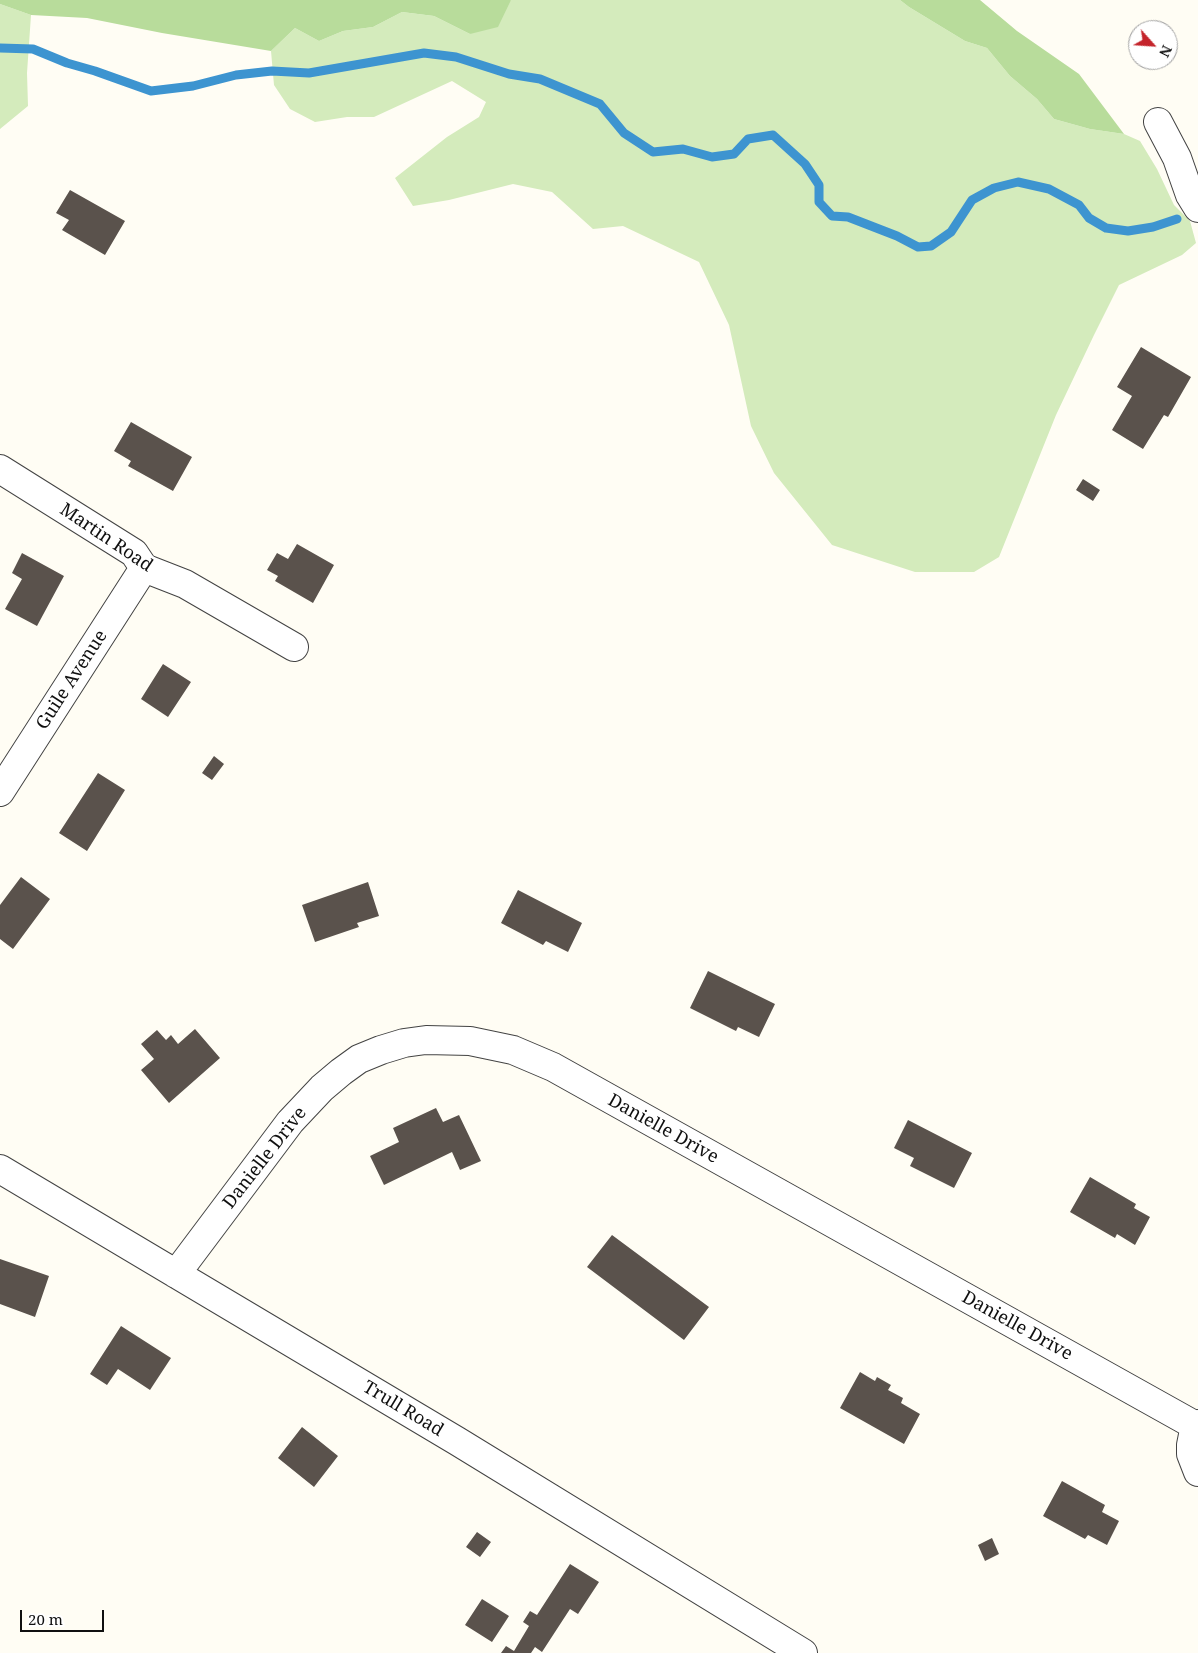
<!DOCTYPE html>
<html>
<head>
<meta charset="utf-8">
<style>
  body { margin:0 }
  #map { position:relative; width:1198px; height:1653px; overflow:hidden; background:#fffdf4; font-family:"Noto Serif",serif }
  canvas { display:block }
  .north { position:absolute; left:1128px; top:20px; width:50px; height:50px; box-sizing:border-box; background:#fff; border:1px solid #9f9f9f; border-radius:50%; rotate:116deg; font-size:14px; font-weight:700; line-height:20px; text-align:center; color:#101010 }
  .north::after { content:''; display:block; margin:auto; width:18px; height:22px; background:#c4242b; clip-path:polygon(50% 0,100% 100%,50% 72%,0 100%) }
  .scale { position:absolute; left:20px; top:1610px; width:84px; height:22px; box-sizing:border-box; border:2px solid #101010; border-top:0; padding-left:6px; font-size:15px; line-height:18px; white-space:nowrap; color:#101010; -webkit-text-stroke:4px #fff; paint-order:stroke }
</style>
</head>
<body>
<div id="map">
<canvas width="1198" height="1653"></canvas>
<div class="north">N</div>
<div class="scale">20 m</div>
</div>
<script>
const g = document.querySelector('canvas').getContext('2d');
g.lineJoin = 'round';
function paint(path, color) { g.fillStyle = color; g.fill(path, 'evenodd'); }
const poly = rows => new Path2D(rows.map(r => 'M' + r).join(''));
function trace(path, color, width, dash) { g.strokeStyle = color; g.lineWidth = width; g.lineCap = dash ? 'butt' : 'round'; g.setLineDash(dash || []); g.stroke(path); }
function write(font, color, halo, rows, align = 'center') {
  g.font = font + ' "Noto Serif",serif'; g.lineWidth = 5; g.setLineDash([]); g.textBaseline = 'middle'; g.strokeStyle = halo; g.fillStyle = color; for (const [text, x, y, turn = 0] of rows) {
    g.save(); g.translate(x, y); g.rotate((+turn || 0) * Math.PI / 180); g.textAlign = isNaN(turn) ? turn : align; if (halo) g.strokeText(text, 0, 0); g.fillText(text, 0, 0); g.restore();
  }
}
const green = poly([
  [511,0,900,0,909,7,965,41,987,48,1010,76,1037,99,1054,119,1090,129,1124,134,1140,141,1157,169,1174,205,1190,221,1196,243,1182,255,1119,285,1094,335,1056,415,999,557,974,572,915,572,832,545,774,473,751,426,729,325,699,262,623,226,593,229,552,192,513,184,449,200,413,206,395,178,447,137,479,117,486,102,452,81,374,117,347,117,315,122,290,109,274,85,271,51,295,28,319,41,343,31,373,27,402,12,434,16,470,34],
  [0,4,31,15,27,73,28,106,0,129]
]);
const forest = poly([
  [0,0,511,0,498,27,470,34,434,16,402,12,373,27,343,31,319,41,295,28,271,51,162,33,87,18,31,15,0,4],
  [900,0,980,0,1017,31,1079,74,1124,134,1090,129,1054,119,1037,99,1010,76,987,48,965,41,909,7]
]);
const stream = poly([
  [0,48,33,49,67,63,95,71,151,91,193,86,236,75,272,71,309,73,424,53,456,57,509,74,540,79,600,104,624,133,653,152,683,149,712,157,734,154,748,139,773,135,805,164,819,185,819,202,832,216,848,217,897,236,918,247,931,246,951,232,972,200,994,188,1018,182,1049,189,1079,205,1089,218,1106,228,1128,231,1153,227,1177,219]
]);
const building = poly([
  [70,190,125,221,105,255,62,230,69,220,56,213],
  [1141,347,1191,377,1168,417,1164,415,1143,449,1112,430,1132,396,1117,387],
  [131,422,192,457,173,491,128,466,131,461,114,451],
  [1083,479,1100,490,1093,501,1076,490],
  [297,544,334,565,313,603,275,581,278,576,267,570,277,553,288,559],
  [22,553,64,576,37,626,5,609,22,579,12,573],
  [163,664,191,682,168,717,141,699],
  [214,756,224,764,212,780,202,773],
  [98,773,125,790,87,851,59,833],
  [21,877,50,899,13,949,0,939,0,905],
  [368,882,379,916,357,923,359,927,315,942,302,905],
  [518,890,582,923,568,952,546,941,543,945,501,923],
  [708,971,775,1004,759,1037,738,1027,736,1031,690,1008],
  [195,1029,220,1058,169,1103,141,1070,154,1059,141,1044,157,1030,166,1040,171,1035,178,1044],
  [436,1108,443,1122,459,1115,481,1161,460,1170,452,1152,384,1185,370,1156,399,1142,393,1128],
  [908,1120,972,1153,954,1188,910,1166,914,1158,894,1148],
  [1090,1177,1136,1204,1134,1208,1150,1217,1135,1245,1117,1234,1115,1238,1070,1212],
  [612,1235,709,1307,684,1340,587,1267],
  [0,1259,49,1276,35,1317,0,1304],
  [121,1326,171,1358,150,1390,118,1369,107,1385,90,1374],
  [860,1372,875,1381,877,1377,891,1385,888,1390,903,1398,901,1403,920,1414,904,1444,840,1408],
  [302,1427,338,1456,314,1487,278,1458],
  [1062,1481,1105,1505,1102,1512,1119,1521,1107,1545,1088,1535,1085,1539,1043,1516],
  [477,1532,491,1542,480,1557,466,1547],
  [992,1538,999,1554,985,1561,978,1545],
  [570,1564,599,1582,578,1614,570,1609,542,1652,535,1647,531,1653,501,1653,506,1646,514,1651,529,1626,523,1622,530,1611,537,1615],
  [482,1599,509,1616,492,1642,465,1625]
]);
const minor = poly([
  [1158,122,1177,158,1190,195,1198,208],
  [0,469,134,553,144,568,185,584,294,647],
  [0,792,144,568],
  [0,1169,457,1441,803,1653],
  [176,1274,290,1122,322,1088,341,1072,359,1059,381,1050,404,1043,426,1040,470,1041,513,1050,553,1067,1196,1426],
  [1198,1424,1193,1435,1191,1445,1191,1454,1198,1472]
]);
const streetNames = [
  ["Martin Road",106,538,34],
  ["Guile Avenue",72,680,-57],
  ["Danielle Drive",663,1129,29],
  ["Danielle Drive",265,1158,-52],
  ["Danielle Drive",1017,1326,29],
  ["Trull Road",403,1409,31]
];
paint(green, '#d4ebbc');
paint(forest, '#b8dc9b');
trace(stream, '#3d94d0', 9);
paint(building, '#5a524c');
trace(minor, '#434343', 30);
trace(minor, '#fff', 28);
write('18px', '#101010', '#fff', streetNames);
</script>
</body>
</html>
